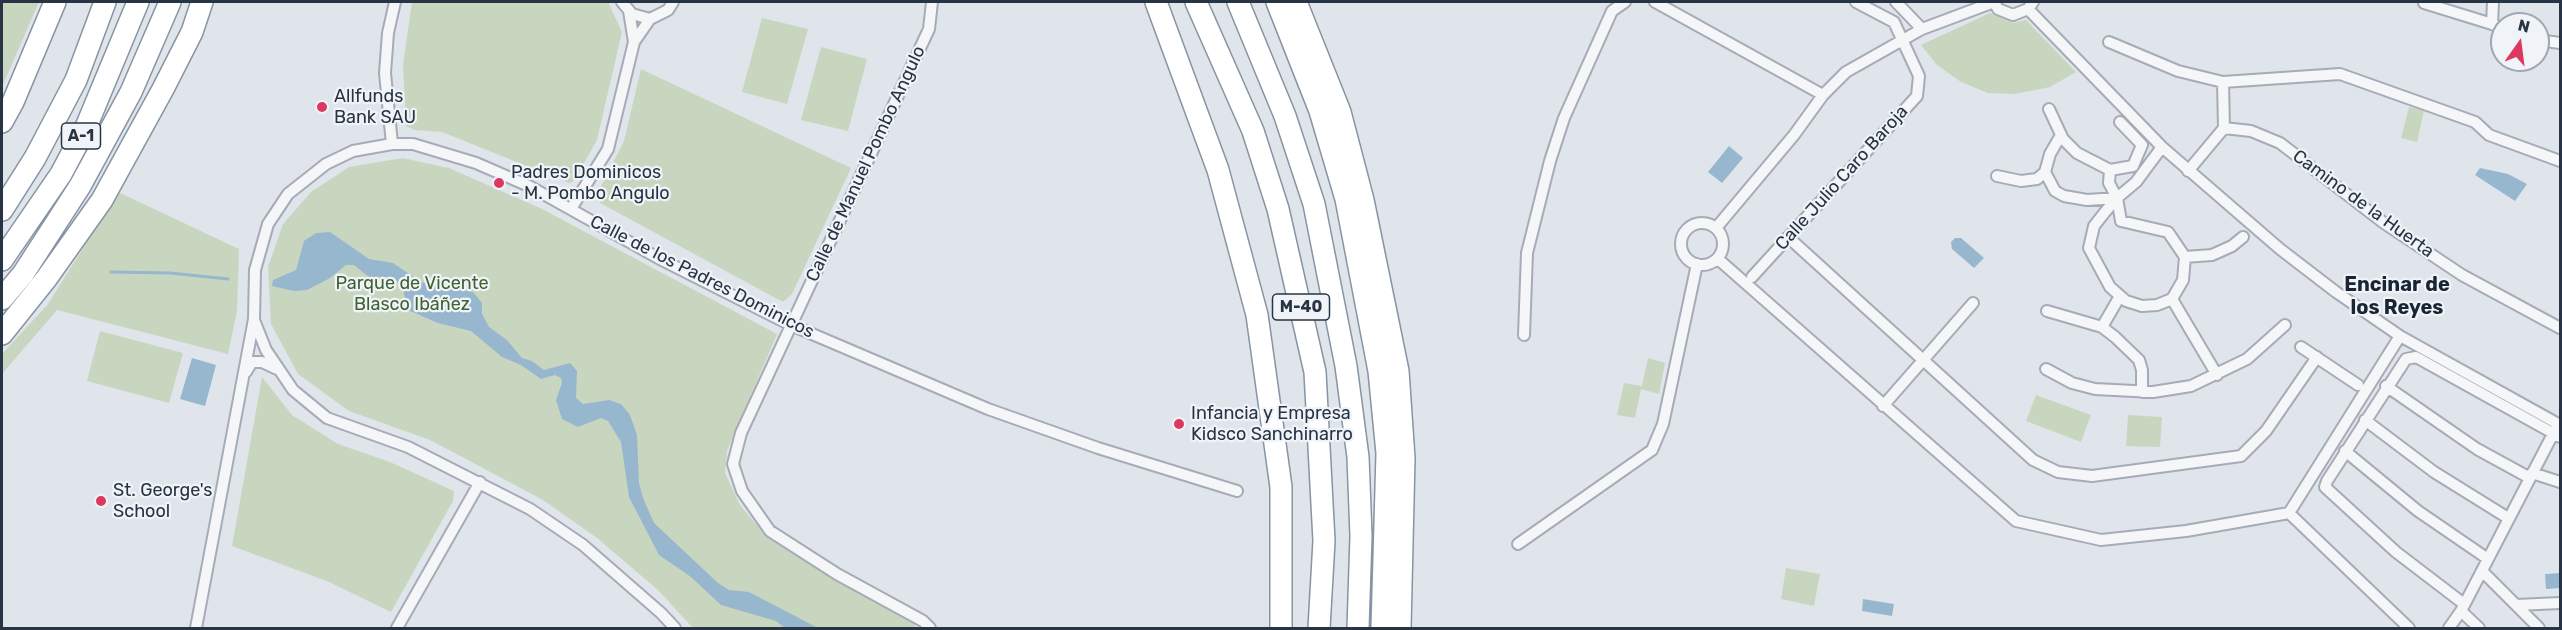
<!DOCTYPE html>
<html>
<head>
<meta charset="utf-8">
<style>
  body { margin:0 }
  #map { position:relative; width:2562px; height:630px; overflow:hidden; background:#e0e5eb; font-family:Rubik,sans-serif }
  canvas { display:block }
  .frame { position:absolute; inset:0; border:3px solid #273444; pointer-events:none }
  .north { position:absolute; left:2490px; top:12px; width:60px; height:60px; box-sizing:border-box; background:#f0f4f8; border:2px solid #a0a7b0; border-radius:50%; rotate:14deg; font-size:16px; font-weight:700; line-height:24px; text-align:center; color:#273444 }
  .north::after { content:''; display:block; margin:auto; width:21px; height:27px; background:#dd385f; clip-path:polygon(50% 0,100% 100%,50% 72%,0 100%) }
</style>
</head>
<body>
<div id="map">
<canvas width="2562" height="630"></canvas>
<div class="frame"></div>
<div class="north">N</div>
</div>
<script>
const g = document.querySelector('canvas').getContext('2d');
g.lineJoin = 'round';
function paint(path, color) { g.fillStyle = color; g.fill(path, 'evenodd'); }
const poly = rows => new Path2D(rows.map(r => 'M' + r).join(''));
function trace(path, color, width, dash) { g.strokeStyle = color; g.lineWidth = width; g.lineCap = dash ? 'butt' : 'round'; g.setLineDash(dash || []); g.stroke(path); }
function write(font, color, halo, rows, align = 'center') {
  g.font = font + ' Rubik,sans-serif'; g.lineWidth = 4.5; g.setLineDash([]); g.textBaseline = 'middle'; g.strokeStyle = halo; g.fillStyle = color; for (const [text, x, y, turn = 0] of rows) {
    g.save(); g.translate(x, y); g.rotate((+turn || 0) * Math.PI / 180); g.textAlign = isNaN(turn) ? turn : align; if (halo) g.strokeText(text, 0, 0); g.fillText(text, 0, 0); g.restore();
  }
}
const green = poly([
  [2,2,39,2,2,87],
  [412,2,608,2,622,32,597,140,574,181,569,183,442,132,414,130,406,126,403,65],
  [1990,13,2013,23,2026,20,2076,72,2050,87,2015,94,1988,93,1961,82,1937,65,1921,45],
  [762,18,808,29,787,104,742,92],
  [821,47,867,59,848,131,801,120],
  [641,69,851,168,792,294,783,302,600,203,598,192,624,141],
  [2409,107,2424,111,2417,142,2401,138],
  [403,158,449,168,542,209,777,334,727,451,725,473,740,505,768,538,817,569,914,623,916,628,693,628,658,590,597,538,543,500,430,440,349,411,298,374,271,324,268,267,283,224,311,192,349,167],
  [118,192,239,249,237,311,228,354,57,310,2,374,2,354,48,304],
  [100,331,183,353,169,403,87,381],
  [1648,358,1665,363,1659,394,1641,389,1635,418,1617,415,1624,383,1642,386],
  [262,377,292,415,338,444,390,462,454,491,453,501,391,612,329,582,232,546],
  [2036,395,2091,415,2081,442,2026,421],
  [2128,415,2162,417,2160,447,2126,446],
  [1786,568,1820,574,1814,606,1781,599]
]);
const water = poly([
  [1729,146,1743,158,1722,183,1708,172],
  [2480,168,2508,174,2527,184,2515,201,2475,175],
  [330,232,369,259,393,263,421,282,473,292,482,303,482,314,489,327,507,340,522,358,532,361,544,370,570,363,577,371,576,398,583,404,609,400,621,404,630,415,637,435,639,483,643,498,654,523,718,583,729,590,749,592,818,628,785,628,776,621,721,605,691,577,659,555,629,497,621,442,608,421,601,418,578,427,562,419,556,400,562,383,561,378,555,375,541,379,521,365,502,357,471,331,438,323,408,310,403,290,394,277,369,277,354,265,346,265,330,278,307,290,294,291,272,286,273,280,296,270,304,241,316,233],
  [1955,238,1961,238,1984,258,1974,268,1952,249,1951,242],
  [192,358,216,365,205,406,180,399],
  [2560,573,2560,588,2546,589,2545,574],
  [1863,599,1894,604,1892,616,1862,611]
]);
const stream = poly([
  [111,272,170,273,228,279]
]);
const street = poly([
  [622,2,632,14,650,19,668,10,673,2],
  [1655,2,1823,95],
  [1896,2,1922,29],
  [1994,2,1998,9,2013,15,2028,9,2033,2],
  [2493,2,2492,24,2502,28],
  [2424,3,2492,24],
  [2028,9,2162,147,2280,249,2336,292,2400,336,2560,425],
  [629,11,634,42],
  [2538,40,2560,43],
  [2109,42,2178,71,2223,82,2340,74,2475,122,2489,135,2560,161],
  [2223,82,2224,128],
  [2049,109,2063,139,2077,153,2110,170,2133,166,2142,145,2120,122],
  [392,144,385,73,388,33,395,2],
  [2110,170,2109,183,2117,198,2121,221,2168,232,2185,257,2183,280,2172,299,2157,305,2142,306,2126,301,2110,287,2089,248,2094,226,2105,212,2117,198,2136,182,2162,147],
  [2188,171,2224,128,2251,131,2280,143,2384,223,2462,275,2560,328],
  [2045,172,2055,191,2064,196,2087,200,2117,198],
  [1997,176,2021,181,2037,179,2045,172,2050,154,2061,135],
  [571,209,608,149,634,42,650,19],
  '1681 244a21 21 0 1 1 42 0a21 21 0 1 1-42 0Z',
  [1716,228,1794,135,1823,95,1846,72,1922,29,1994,2],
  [1788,237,2033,460,2058,472,2092,476,2241,456,2266,431,2317,357],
  [2185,257,2212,255,2232,246,2243,237],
  [1718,259,2016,521,2101,540,2186,531,2289,513],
  [1752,277,1917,96,1919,76,1894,22,1856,2],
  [2172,299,2217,375],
  [2047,311,2102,327,2115,337,2139,360,2142,370,2142,392],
  [254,320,266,350,293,390,327,418,408,447,530,509,583,545,661,613,675,628],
  [2102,327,2120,296],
  [1524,335,1527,253,1550,161,1564,118,1612,11,1625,2],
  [2301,347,2358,385],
  [2046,369,2072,383,2095,389,2153,392,2191,386,2247,359,2285,325],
  [246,372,252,362,262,362,277,369],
  [2386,386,2477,449,2530,478],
  [1883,406,1973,303],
  [2365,420,2434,472,2508,518],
  [2345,451,2418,511,2488,559],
  [2532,473,2560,482],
  [2289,513,2400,336],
  [2289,513,2409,628],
  [1518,544,1652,450,1663,424,1697,264],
  [2482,571,2539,628],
  [2464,604,2396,552,2325,487,2327,481,2406,359,2416,357,2560,437],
  [2516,605,2560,603],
  [2461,611,2479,628],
  [196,628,254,319,255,270,268,224,288,194,326,164,353,151,392,144,413,144,476,163,529,186,658,258,791,325,988,409,1098,448,1237,491],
  [397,628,480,482],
  [930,628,923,621,837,574,770,531,742,491,733,464,741,433,929,29,932,2],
  [2449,628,2461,611,2555,430]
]);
const highway = poly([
  [1156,2,1218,170,1257,315,1281,487,1281,628],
  [1196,2,1253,131,1278,209,1315,372,1324,541,1319,628],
  [1238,2,1285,116,1314,204,1346,366,1358,457,1361,536,1358,628],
  [1277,2,1320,111,1346,199,1379,371,1387,453,1382,628],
  [1296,2,1340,112,1363,200,1398,371,1404,458,1400,628],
  [2,122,13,102,55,2],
  [2,210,35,158,76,80,105,2],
  [2,260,61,174,86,127,138,2],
  [2,299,23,274,80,186,131,92,170,2],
  [2,334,46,279,102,200,163,89,192,32,202,2]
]);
const markers = [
  [322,107,6,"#dd385f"],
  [499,183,6,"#dd385f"],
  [1179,424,6,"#dd385f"],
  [101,501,6,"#dd385f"]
];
const shields = [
  [81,136,39],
  [1301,307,57]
];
const shieldNames = [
  ["A-1",81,136],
  ["M-40",1301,307]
];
const poiNames = [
  ["Allfunds",334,97],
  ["Bank SAU",334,118],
  ["Padres Dominicos",511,173],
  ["- M. Pombo Angulo",511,194],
  ["Infancia y Empresa",1191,414],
  ["Kidsco Sanchinarro",1191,435],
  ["St. George's",113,491],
  ["School",113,512]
];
const streetNames = [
  ["Calle de Manuel Pombo Angulo",866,164,-65],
  ["Calle Julio Caro Baroja",1842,178,-48],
  ["Camino de la Huerta",2363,204,36],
  ["Calle de los Padres Dominicos",702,277,27]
];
const parkNames = [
  ["Parque de Vicente",412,284],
  ["Blasco Ibáñez",412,305]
];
const neighbourhoodNames = [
  ["Encinar de",2397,285],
  ["los Reyes",2397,308]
];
paint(green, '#c8d6c0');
paint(water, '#97b7cf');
trace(stream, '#97b7cf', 3);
trace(street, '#a5acb6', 14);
trace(highway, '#8694a3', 24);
trace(street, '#f4f6f8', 10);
trace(highway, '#fff', 21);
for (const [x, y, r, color] of markers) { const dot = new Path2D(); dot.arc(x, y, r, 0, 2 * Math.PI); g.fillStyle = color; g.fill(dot); trace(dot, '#f0f4f8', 2); }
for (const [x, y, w] of shields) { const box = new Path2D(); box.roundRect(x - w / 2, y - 13, w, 26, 4.5); g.fillStyle = '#f0f4f8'; g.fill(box); trace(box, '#273444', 1.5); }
write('bold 16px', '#273444', null, shieldNames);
write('18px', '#273444', '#f0f4f8', poiNames, 'left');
write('18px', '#273444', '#f0f4f8', streetNames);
write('18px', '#3f6232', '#f0f4f8', parkNames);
write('bold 20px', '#192535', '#f0f4f8', neighbourhoodNames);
</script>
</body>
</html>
